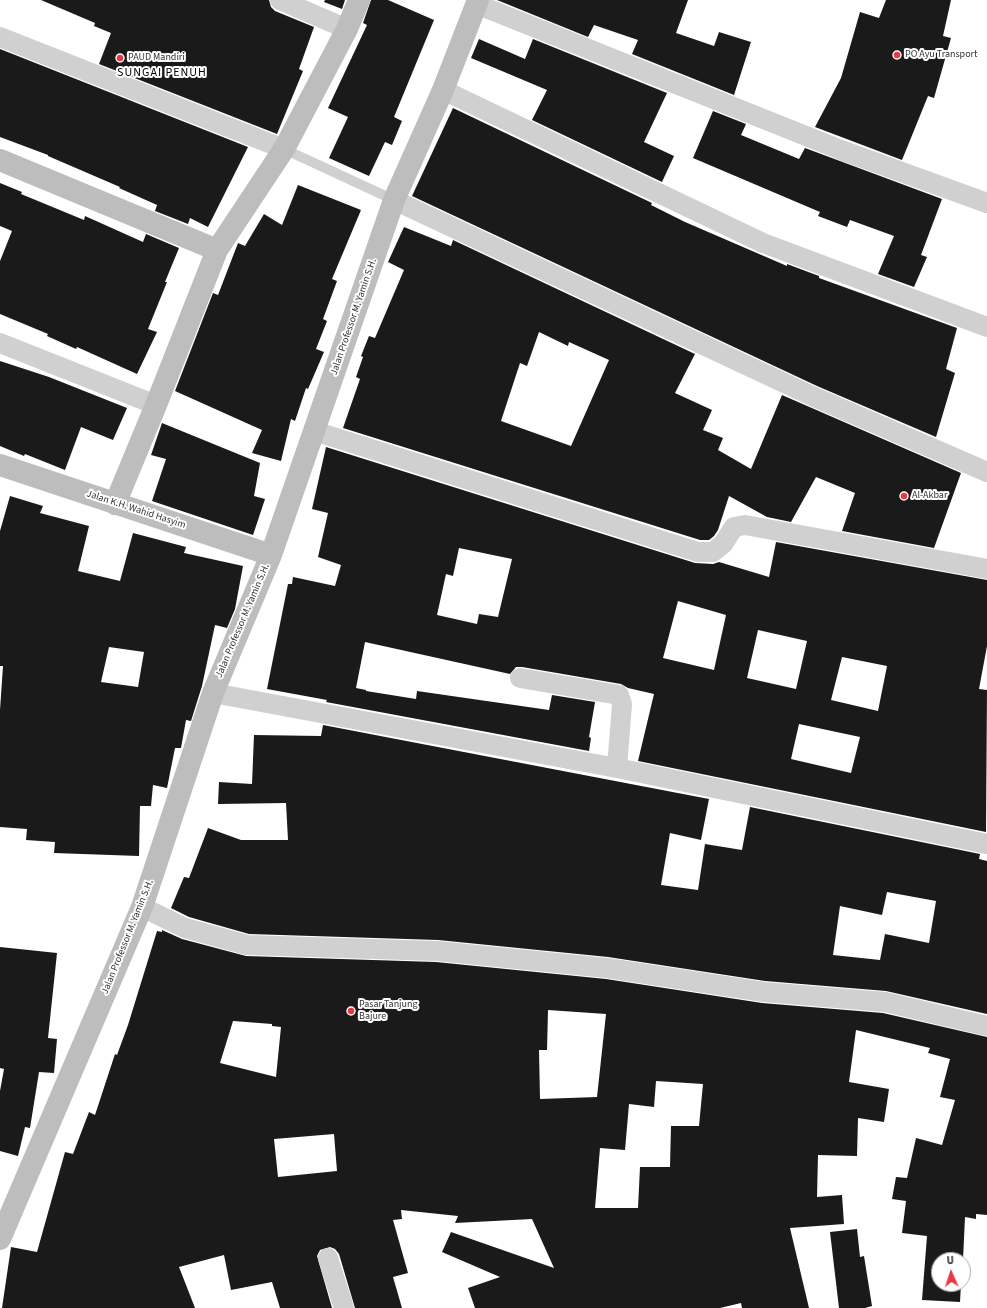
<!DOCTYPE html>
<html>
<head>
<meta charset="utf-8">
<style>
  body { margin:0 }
  #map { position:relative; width:987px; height:1308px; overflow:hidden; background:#fff; font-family:"Source Sans 3",sans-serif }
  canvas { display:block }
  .north { position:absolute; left:931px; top:1252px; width:40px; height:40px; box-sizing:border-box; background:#fff; border:1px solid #adadad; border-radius:50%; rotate:357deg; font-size:11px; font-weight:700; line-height:16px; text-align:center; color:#333 }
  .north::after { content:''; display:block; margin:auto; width:14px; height:18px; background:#e63946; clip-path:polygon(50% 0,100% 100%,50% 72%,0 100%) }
</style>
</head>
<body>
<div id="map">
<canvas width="987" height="1308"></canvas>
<div class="north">U</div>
</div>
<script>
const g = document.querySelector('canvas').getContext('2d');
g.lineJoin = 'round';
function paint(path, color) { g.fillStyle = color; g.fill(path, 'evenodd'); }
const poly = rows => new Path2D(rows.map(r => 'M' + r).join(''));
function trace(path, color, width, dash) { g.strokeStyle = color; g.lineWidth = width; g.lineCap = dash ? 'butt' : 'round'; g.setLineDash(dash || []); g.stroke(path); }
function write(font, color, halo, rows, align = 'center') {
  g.font = font + ' "Source Sans 3",sans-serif'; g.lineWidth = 4; g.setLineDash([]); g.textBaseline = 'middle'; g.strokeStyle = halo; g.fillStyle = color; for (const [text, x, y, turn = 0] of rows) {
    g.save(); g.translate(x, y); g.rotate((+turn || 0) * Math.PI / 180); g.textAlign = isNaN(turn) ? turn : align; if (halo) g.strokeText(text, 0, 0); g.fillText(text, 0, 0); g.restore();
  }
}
const building = poly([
  [41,0,269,0,271,7,275,11,314,27,299,69,303,71,277,134,99,64,111,33,94,26,95,23],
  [325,0,345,0,342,9,324,2],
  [371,0,388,0,434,20,394,117,402,121,392,145,385,142,369,176,329,158,348,117,328,108,367,25,363,23],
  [497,0,688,0,676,33,714,46,719,32,751,42,734,95,632,54,638,40,594,25,588,37],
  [886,0,951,0,943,36,951,38,934,98,928,96,902,160,815,127,841,78,860,12,879,18],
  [479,39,525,59,533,39,667,93,644,142,674,156,662,182,532,120,547,90,471,58],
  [0,49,248,147,208,227,190,218,188,224,155,211,157,205,119,188,120,187,48,156,48,155,0,137],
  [453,108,652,203,651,205,685,222,787,266,787,264,819,276,819,278,957,328,946,369,955,373,936,437,817,386,412,196],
  [713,111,746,124,741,135,799,159,805,148,942,199,921,255,927,257,914,287,878,274,894,236,850,220,847,227,818,216,820,212,693,158],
  [0,183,22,192,21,194,84,220,85,216,143,242,146,234,179,248,165,282,167,282,148,329,157,332,137,374,77,347,76,349,47,336,48,334,0,314,0,261,12,231,0,226],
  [298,185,361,210,332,279,337,281,323,319,327,321,316,349,324,352,308,389,306,388,295,421,291,419,281,461,252,453,262,430,175,391,213,293,218,295,238,243,245,246,264,214,282,225],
  [404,227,451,246,453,240,695,354,675,393,712,410,703,430,723,438,718,450,751,469,782,395,961,473,934,548,842,531,855,493,816,477,791,522,767,517,729,496,718,530,714,536,709,540,700,540,343,428,360,379,356,377,363,357,361,356,369,336,375,338,404,270,388,262],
  [539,332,568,346,569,342,609,360,571,446,501,421,520,363,527,366],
  [0,361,49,377,127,408,113,440,81,427,65,470,25,454,24,456,0,446],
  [162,423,260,463,254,496,265,499,253,535,152,501,166,459,151,455],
  [326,447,695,563,713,564,719,562,769,577,776,542,987,580,987,646,979,689,987,690,986,832,638,761,654,694,628,688,621,684,522,667,516,667,510,674,365,642,356,688,366,690,366,691,416,699,417,691,549,710,552,695,595,702,589,737,591,738,589,751,326,702,327,700,267,689,288,584,292,584,293,577,335,586,341,565,318,557,328,513,312,509],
  [459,548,512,559,498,617,479,614,477,624,437,615,446,574,453,576],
  [678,601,726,615,714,670,663,658],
  [758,630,807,641,796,689,747,678],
  [842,657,887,666,878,711,831,700],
  [799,724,860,737,851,773,791,759],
  [10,496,43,506,40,513,89,526,78,571,120,581,133,533,186,547,184,553,243,566,235,609,227,628,215,625,202,686,191,721,186,720,181,748,175,748,167,788,153,785,151,806,140,806,139,856,54,853,55,842,26,840,27,829,0,827,0,710,3,666,0,666,0,531],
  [109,647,144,652,138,687,101,682],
  [323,725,709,799,701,840,670,833,661,885,698,890,705,844,742,850,750,807,980,854,979,859,987,861,987,1014,886,991,765,981,608,957,438,940,249,934,189,917,171,908,184,877,189,878,208,828,241,840,288,840,286,803,218,804,219,782,252,784,254,735,321,736],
  [887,892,936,901,929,943,885,934,880,960,833,955,840,906,882,915],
  [162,930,182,939,246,956,436,962,606,979,762,1003,883,1013,987,1037,987,1215,976,1214,976,1219,965,1217,963,1260,939,1260,939,1284,961,1284,960,1302,922,1300,927,1236,902,1233,906,1201,892,1199,896,1177,907,1178,916,1138,942,1145,955,1100,940,1097,950,1059,928,1053,930,1048,856,1030,849,1082,889,1089,884,1122,858,1118,857,1156,818,1155,817,1197,842,1195,844,1224,790,1228,809,1308,742,1308,741,1303,720,1308,475,1308,468,1288,500,1277,442,1252,451,1232,554,1268,532,1219,455,1223,458,1216,401,1210,402,1219,393,1220,408,1273,393,1277,402,1308,355,1308,339,1254,335,1249,330,1247,320,1250,317,1256,332,1308,280,1308,272,1282,231,1290,224,1255,179,1267,195,1308,2,1308,11,1247,37,1252,65,1152,73,1154,89,1112,95,1115,115,1054,117,1055,128,1025,157,931,162,932],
  [548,1010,606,1014,597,1097,540,1099,539,1050,547,1050],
  [233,1021,272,1024,272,1026,281,1027,276,1077,220,1063],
  [656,1081,703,1084,699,1126,671,1126,670,1167,640,1167,638,1208,595,1208,600,1148,625,1150,629,1104,654,1107],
  [334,1134,337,1171,278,1177,274,1139],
  [0,947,57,953,48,1038,57,1039,54,1073,39,1072,30,1128,25,1127,18,1156,0,1151,0,1091,4,1069,0,1068],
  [857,1229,860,1257,864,1256,872,1306,865,1308,839,1308,830,1232]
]);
const lane = poly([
  [284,149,394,200]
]);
const street = poly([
  [280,0,347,29],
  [476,4,841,150,987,203],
  [0,37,284,149],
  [443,90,763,243,987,327],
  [394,200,812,396,987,472],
  [0,343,156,405],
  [314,431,698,552,713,552,723,544,734,527,745,525,987,569],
  [520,678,619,695,622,704,617,768,987,844],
  [213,693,617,768],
  [142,907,185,928,247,945,437,951,607,968,764,992,885,1002,987,1026],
  [328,1258,344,1308]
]);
const secondary = poly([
  [0,160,217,250],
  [0,465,271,555],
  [115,504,156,405,217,250,284,149,347,29,359,0],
  [0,1239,142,907,213,693,271,555,394,200,443,90,478,0]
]);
const markers = [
  [897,55,4,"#e63946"],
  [120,58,4,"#e63946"],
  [904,496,4,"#e63946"],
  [351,1011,4,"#e63946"]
];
const poiNames = [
  ["PO Ayu Transport",905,55],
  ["PAUD Mandiri",128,58],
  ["Al-Akbar",912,496],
  ["Pasar Tanjung",359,1005],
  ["Bajure",359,1017]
];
const streetNames = [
  ["Jalan Professor M. Yamin S.H.",354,317,-71],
  ["Jalan K.H. Wahid Hasyim",136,510,18],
  ["Jalan Professor M. Yamin S.H.",243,621,-67],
  ["Jalan Professor M. Yamin S.H.",128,937,-68]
];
const quarterNames = [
  ["SUNGAI PENUH",162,73]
];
paint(building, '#1a1a1a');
trace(lane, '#d0d0d0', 10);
trace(street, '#d0d0d0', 20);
trace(secondary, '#bdbdbd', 22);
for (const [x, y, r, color] of markers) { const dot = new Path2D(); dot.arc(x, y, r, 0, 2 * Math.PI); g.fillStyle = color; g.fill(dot); trace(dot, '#fff', 1.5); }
write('10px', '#333', '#fff', poiNames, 'left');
write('10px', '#333', '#fff', streetNames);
g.letterSpacing = '1px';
write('12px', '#000', '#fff', quarterNames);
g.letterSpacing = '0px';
</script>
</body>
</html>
